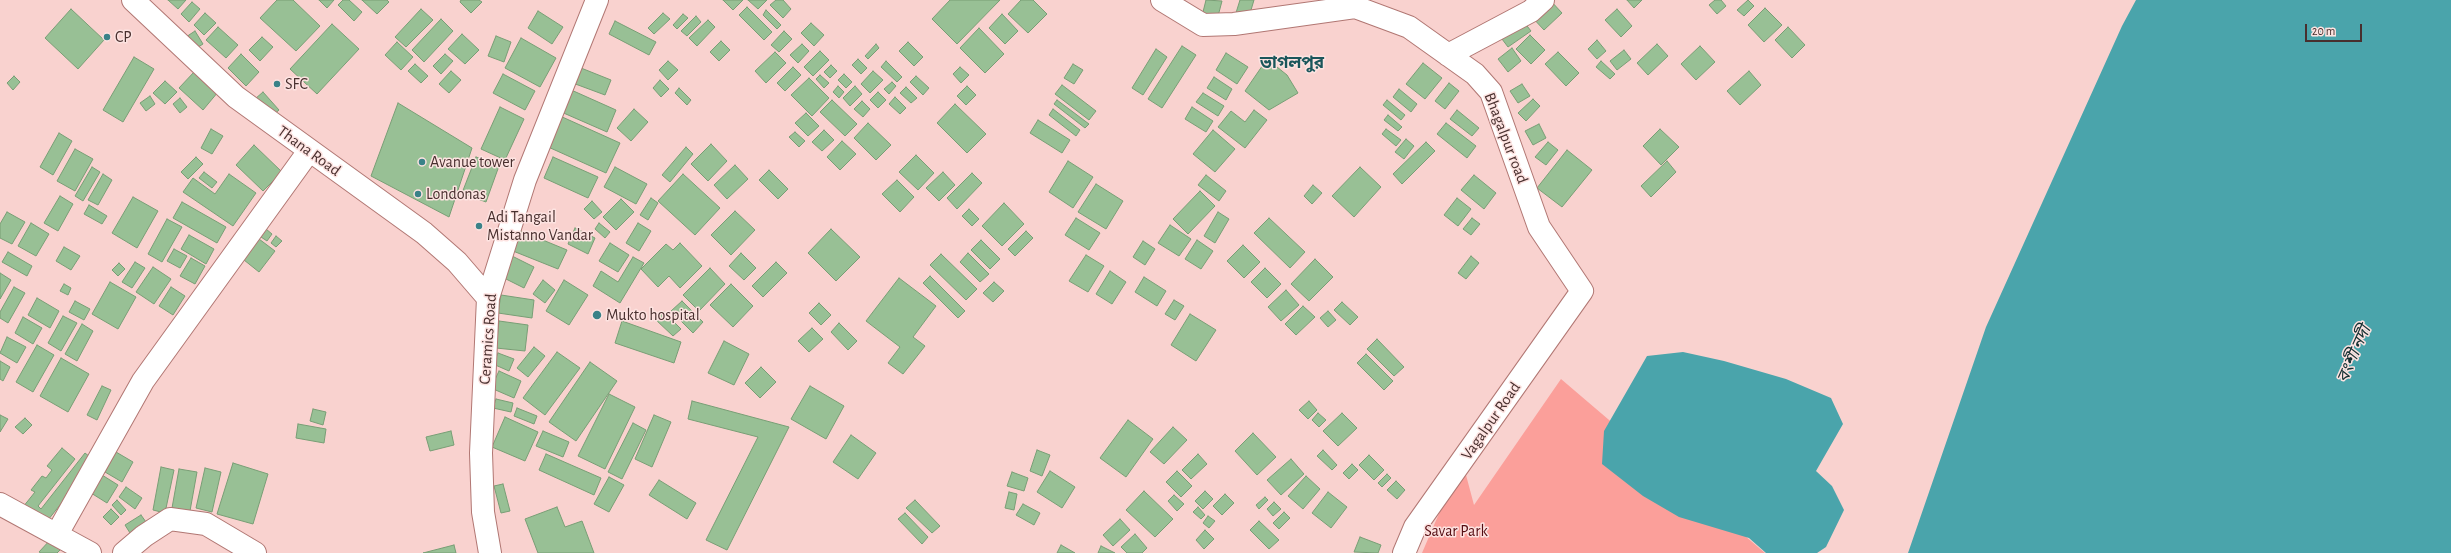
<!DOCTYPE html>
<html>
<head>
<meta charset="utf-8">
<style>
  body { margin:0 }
  #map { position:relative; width:2451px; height:553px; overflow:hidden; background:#f9d2cf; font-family:"Alegreya Sans",sans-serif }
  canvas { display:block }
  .scale { position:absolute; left:2305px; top:24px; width:57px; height:18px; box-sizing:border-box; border:2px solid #482f2e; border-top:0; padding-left:5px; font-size:12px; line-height:14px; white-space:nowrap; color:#482f2e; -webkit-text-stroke:3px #fde3e1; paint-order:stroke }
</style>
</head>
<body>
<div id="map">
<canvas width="2451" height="553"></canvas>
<div class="scale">20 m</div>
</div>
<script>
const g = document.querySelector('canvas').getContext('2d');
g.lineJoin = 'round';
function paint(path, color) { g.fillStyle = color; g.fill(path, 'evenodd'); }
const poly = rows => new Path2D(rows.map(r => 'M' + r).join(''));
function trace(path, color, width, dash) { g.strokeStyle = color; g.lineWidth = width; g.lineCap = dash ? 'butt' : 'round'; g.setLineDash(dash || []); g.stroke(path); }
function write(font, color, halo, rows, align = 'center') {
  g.font = font + ' "Alegreya Sans","Noto Sans Bengali",sans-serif'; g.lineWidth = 3; g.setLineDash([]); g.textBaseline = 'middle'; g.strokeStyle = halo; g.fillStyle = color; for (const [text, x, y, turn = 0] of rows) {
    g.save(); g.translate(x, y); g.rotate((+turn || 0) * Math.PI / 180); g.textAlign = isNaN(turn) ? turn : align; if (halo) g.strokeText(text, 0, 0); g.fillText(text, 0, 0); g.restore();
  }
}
const green = poly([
  [1561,379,1765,553,1422,553,1462,460,1474,505]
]);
const water = poly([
  [2136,0,2451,0,2451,553,1908,553,1986,327,2122,26],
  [1683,352,1724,361,1786,379,1831,398,1843,424,1816,471,1832,486,1844,510,1826,547,1817,553,1766,553,1749,538,1679,517,1643,496,1602,464,1604,431,1647,356]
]);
const building = poly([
  [168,0,186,0,178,9,168,0],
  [277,0,293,0,320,26,296,51,260,18,277,0],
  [319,0,334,0,327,8,319,0],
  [343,0,349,0,362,12,354,21,338,5,343,0],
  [362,0,387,0,389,2,377,14,362,0],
  [461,0,479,0,482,2,471,13,460,2,461,0],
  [723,0,743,0,733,10,723,0],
  [748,0,767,0,758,9,748,0],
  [776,0,783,0,791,9,783,18,770,5,776,0],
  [950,0,1000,0,957,44,932,19,950,0],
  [1021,0,1033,0,1047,14,1028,33,1008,14,1021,0],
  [1206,0,1222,1,1217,20,1202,16,1206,0],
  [1240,0,1254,0,1248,20,1235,16,1240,0],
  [1550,0,1562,13,1544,30,1531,16,1550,0],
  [1627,0,1642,0,1634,8,1627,0],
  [1715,0,1721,0,1726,6,1717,14,1709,5,1715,0],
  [1748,0,1754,6,1744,16,1737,10,1748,0],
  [192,2,200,9,189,22,181,14,192,2],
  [747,7,772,32,764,40,739,15,747,7],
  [1765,8,1782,25,1764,42,1748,25,1765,8],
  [71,9,104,40,78,69,45,38,71,9],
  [421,9,433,20,406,47,395,37,421,9],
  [1617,9,1632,26,1621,37,1605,20,1617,9],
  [766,10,781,25,777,29,763,15,766,10],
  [538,11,563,27,552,44,528,28,538,11],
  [205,13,216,23,204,35,194,25,205,13],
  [663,13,670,19,654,34,648,28,663,13],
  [683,14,688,18,677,29,673,25,683,14],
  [1002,14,1018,31,1005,44,989,28,1002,14],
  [696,16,701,22,687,36,681,31,696,16],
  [441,19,453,31,424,62,412,50,441,19],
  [708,20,715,27,697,46,689,38,708,20],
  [615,21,656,42,649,55,609,34,615,21],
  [1524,22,1531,31,1508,47,1502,39,1524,22],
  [811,23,824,35,814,46,801,33,811,23],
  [332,24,359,49,317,94,290,69,332,24],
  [218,27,238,45,226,58,206,40,218,27],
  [1788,27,1805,45,1792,58,1775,40,1788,27],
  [979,28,1004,54,985,73,960,48,979,28],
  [195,31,203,44,192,51,183,39,195,31],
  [784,31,792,39,779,52,771,45,784,31],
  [462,34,479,50,465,64,448,49,462,34],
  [1530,35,1545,50,1531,64,1516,49,1530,35],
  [496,36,511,42,504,62,488,56,496,36],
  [262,37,273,47,260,61,249,50,262,37],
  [521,38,556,58,540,87,505,68,521,38],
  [1597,40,1606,51,1597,59,1588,49,1597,40],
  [721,41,730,50,719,61,710,52,721,41],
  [397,42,413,57,401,70,385,55,397,42],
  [908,42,923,57,914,66,899,51,908,42],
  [802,44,809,51,798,63,790,55,802,44],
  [876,44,879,48,868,59,865,56,876,44],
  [1657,44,1668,56,1648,75,1637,63,1657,44],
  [1182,46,1196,55,1162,108,1148,99,1182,46],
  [1700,46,1715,62,1696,80,1681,64,1700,46],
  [1512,48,1521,61,1508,72,1498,59,1512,48],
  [1156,49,1167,57,1143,95,1132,88,1156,49],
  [1624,50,1631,59,1617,70,1610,61,1624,50],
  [820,51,829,60,813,76,804,67,820,51],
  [775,52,786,63,766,83,755,71,775,52],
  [1558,52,1579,73,1566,86,1545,64,1558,52],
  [1226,53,1248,67,1237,84,1216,70,1226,53],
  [241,54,259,72,246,86,228,68,241,54],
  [445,54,453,61,441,74,433,66,445,54],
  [134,57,154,69,123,122,103,110,134,57],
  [858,59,867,68,861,74,852,65,858,59],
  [1267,59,1287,75,1298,93,1269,110,1245,91,1267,59],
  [668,61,678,70,668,80,659,70,668,61],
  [886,61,902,77,897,82,881,67,886,61],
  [1601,61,1615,74,1610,79,1596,67,1601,61],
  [1423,63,1442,78,1425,99,1406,84,1423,63],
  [415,64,428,76,421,83,408,71,415,64],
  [1073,64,1083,70,1074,84,1064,78,1073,64],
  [831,65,837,71,830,78,824,72,831,65],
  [576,66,611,80,605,95,570,82,576,66],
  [793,67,801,75,785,91,777,83,793,67],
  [960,67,969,75,961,83,953,74,960,67],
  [195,71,218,92,203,110,179,88,195,71],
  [451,71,461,80,449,93,439,84,451,71],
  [873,71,883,80,870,93,861,84,873,71],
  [1749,71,1761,85,1740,105,1727,91,1749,71],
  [503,74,535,91,525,110,493,93,503,74],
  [844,74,852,82,846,88,838,80,844,74],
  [820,75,829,83,824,88,816,79,820,75],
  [14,76,20,82,13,90,7,83,14,76],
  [916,76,929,88,923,95,910,82,916,76],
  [1214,77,1232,89,1226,100,1207,88,1214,77],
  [809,78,829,98,812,116,791,95,809,78],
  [660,80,669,89,661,97,653,88,660,80],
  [165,81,177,92,165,104,153,93,165,81],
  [892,82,896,86,889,94,884,89,892,82],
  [1449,83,1459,91,1445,109,1435,101,1449,83],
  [1522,84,1530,96,1518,103,1510,91,1522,84],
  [1062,85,1096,111,1089,120,1055,94,1062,85],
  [838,86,844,92,839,98,833,92,838,86],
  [855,86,862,94,850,106,843,98,855,86],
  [967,86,976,95,966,105,957,96,967,86],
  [906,87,917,98,911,103,900,93,906,87],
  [679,88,691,100,687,105,675,93,679,88],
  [569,89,616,110,607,132,559,111,569,89],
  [1399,89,1417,104,1411,112,1393,97,1399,89],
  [263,92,279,110,271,117,255,99,263,92],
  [878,92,886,100,878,108,870,100,878,92],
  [1203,93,1224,106,1218,116,1196,102,1203,93],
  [150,96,155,104,146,111,140,103,150,96],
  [895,97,906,108,900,114,889,104,895,97],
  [180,98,187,107,180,113,173,104,180,98],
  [1533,99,1540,106,1526,121,1518,113,1533,99],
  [832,100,857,124,845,136,820,112,832,100],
  [1057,100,1089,124,1085,128,1054,104,1057,100],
  [1387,100,1405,115,1401,120,1383,105,1387,100],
  [862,101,870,109,863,117,854,109,862,101],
  [398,103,472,148,449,217,371,176,398,103],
  [955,104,986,134,967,153,937,123,955,104],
  [500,107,524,119,505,160,481,149,500,107],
  [1192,107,1213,121,1206,132,1185,119,1192,107],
  [634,109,648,122,631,141,617,128,634,109],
  [1053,109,1080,130,1076,136,1049,115,1053,109],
  [1254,110,1267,120,1245,148,1218,127,1231,111,1245,122,1254,110],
  [1457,110,1479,128,1472,136,1450,119,1457,110],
  [806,113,819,126,808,136,795,123,806,113],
  [1388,115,1402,127,1398,131,1384,120,1388,115],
  [560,116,620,143,606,173,546,146,560,116],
  [1038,120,1070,140,1062,153,1030,133,1038,120],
  [868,123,891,145,876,160,854,138,868,123],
  [1446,123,1476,146,1467,158,1437,134,1446,123],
  [1539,124,1546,138,1533,145,1525,131,1539,124],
  [211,129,223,136,212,154,201,148,211,129],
  [1386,129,1401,140,1396,146,1382,134,1386,129],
  [1660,129,1679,147,1661,165,1643,146,1660,129],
  [824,130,834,140,822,151,812,142,824,130],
  [1213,130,1235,149,1215,172,1193,154,1213,130],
  [795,132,805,141,799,147,789,137,795,132],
  [59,133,72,141,53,175,40,167,59,133],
  [1406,139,1414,146,1404,159,1395,152,1406,139],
  [842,141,856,154,840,170,827,157,842,141],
  [1426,142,1435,151,1402,184,1393,174,1426,142],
  [1548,142,1558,150,1546,165,1535,157,1548,142],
  [711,144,727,161,708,181,691,164,711,144],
  [254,145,282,172,263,191,236,165,254,145],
  [686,147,693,154,670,182,662,175,686,147],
  [75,149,93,159,75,191,57,181,75,149],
  [1567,150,1592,170,1562,207,1537,188,1567,150],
  [916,155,934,173,918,190,899,172,916,155],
  [196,157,203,164,188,179,181,172,196,157],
  [476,157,499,166,486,202,462,193,476,157],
  [553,157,598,177,588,198,544,178,553,157],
  [1068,161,1093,177,1073,208,1049,192,1068,161],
  [1667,161,1676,172,1651,197,1641,186,1667,161],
  [735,165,748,179,727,199,714,185,735,165],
  [92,167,100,172,83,201,75,196,92,167],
  [615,167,647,184,636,204,604,187,615,167],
  [1360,167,1381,187,1354,217,1332,196,1360,167],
  [769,170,788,189,778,199,759,180,769,170],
  [204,172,217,182,212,188,199,178,204,172],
  [943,172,955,185,939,201,926,188,943,172],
  [972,173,982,183,957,209,947,198,972,173],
  [103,174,112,180,98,205,88,200,103,174],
  [229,174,256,193,233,226,183,192,193,178,215,194,229,174],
  [683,174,720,208,695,235,658,201,683,174],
  [1206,175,1226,191,1219,201,1198,185,1206,175],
  [1474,175,1496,193,1484,209,1461,190,1474,175],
  [897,180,914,197,900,212,882,194,897,180],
  [1096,184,1123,201,1106,229,1078,212,1096,184],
  [1313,185,1322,193,1312,204,1304,196,1313,185],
  [1200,191,1215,206,1188,234,1173,219,1200,191],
  [60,196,73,204,58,231,44,223,60,196],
  [133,197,158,211,137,248,112,233,133,197],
  [651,198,658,203,648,220,640,215,651,198],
  [1457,198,1471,209,1458,226,1444,215,1457,198],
  [621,199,634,212,616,230,603,217,621,199],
  [592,201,602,212,594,219,584,209,592,201],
  [182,202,226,227,217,243,173,218,182,202],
  [1004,203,1024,224,1002,246,982,226,1004,203],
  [89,205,107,216,102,224,84,214,89,205],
  [969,209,979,219,972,226,962,216,969,209],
  [735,211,755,230,731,255,711,235,735,211],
  [7,212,25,222,12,244,0,238,0,224,7,212],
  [1218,212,1229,219,1215,243,1204,236,1218,212],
  [1076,218,1100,233,1089,250,1065,235,1076,218],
  [1269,218,1305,252,1290,268,1254,233,1269,218],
  [1472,218,1480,224,1471,235,1463,229,1472,218],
  [167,219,182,227,162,262,148,254,167,219],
  [31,223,49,234,36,256,18,246,31,223],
  [599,223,610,232,605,238,595,229,599,223],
  [638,223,651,231,639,251,626,243,638,223],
  [1170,225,1191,239,1179,256,1158,243,1170,225],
  [575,228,595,238,588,254,568,244,575,228],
  [266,229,272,234,267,241,261,237,266,229],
  [831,229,860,257,836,281,808,253,831,229],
  [521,231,567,250,558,269,513,251,521,231],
  [1026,231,1033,238,1015,256,1008,249,1026,231],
  [189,235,214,249,206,264,181,249,189,235],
  [276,236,282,241,276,247,271,243,276,236],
  [259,239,275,251,259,272,244,260,259,239],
  [981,240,1000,259,990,269,971,250,981,240],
  [1197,240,1213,251,1201,269,1185,259,1197,240],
  [1143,241,1155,249,1145,265,1133,257,1143,241],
  [610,243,629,255,618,272,599,261,610,243],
  [680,243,702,266,680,288,669,276,658,287,641,269,666,244,673,250,680,243],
  [1243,245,1260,262,1244,278,1227,261,1243,245],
  [64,247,80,256,71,270,56,261,64,247],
  [174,249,187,256,180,268,167,261,174,249],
  [8,252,32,266,27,276,2,262,8,252],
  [741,253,756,268,744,280,729,266,741,253],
  [968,253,989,274,980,282,960,262,968,253],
  [941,254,977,289,966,300,930,265,941,254],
  [1086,255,1104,266,1088,292,1069,281,1086,255],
  [512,256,534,267,524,288,502,277,512,256],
  [1471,256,1479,263,1466,279,1458,273,1471,256],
  [633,257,644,263,620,303,593,286,601,271,618,282,633,257],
  [191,258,205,266,195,284,180,276,191,258],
  [1315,259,1333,277,1309,301,1291,284,1315,259],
  [135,262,145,268,132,288,122,282,135,262],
  [776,262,787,273,763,297,752,286,776,262],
  [119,263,125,269,118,276,112,270,119,263],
  [153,267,171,279,154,304,136,292,153,267],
  [710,268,725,284,699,311,683,295,710,268],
  [1265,268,1281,284,1267,298,1251,282,1265,268],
  [1110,271,1126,282,1112,304,1096,294,1110,271],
  [0,273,11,280,0,299,0,273],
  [930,276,965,311,958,318,923,283,930,276],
  [1144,277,1166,291,1157,306,1135,292,1144,277],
  [899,278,936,306,913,337,925,346,903,374,888,363,900,347,866,321,899,278],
  [543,280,555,290,545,303,533,294,543,280],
  [564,280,588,295,569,325,546,311,564,280],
  [110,282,136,297,118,329,92,314,110,282],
  [994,282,1004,291,993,302,983,293,994,282],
  [64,284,71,288,68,295,60,291,64,284],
  [731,284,753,306,733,327,710,305,731,284],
  [14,287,25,293,8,323,0,318,0,312,14,287],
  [171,287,185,296,173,315,159,306,171,287],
  [1286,290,1299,305,1281,321,1268,307,1286,290],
  [501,295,534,300,532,318,498,313,501,295],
  [37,298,59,311,50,328,28,315,37,298],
  [1174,300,1184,306,1175,320,1165,314,1174,300],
  [75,301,90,309,84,320,69,312,75,301],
  [682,301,703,322,693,333,671,311,682,301],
  [1342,302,1358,317,1350,325,1334,310,1342,302],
  [819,303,831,315,821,325,809,313,819,303],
  [1303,306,1315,317,1296,335,1285,324,1303,306],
  [1328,311,1336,320,1328,327,1320,318,1328,311],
  [664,312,681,329,673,336,656,320,664,312],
  [1190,314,1216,330,1196,361,1171,345,1190,314],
  [63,316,77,323,61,351,48,343,63,316],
  [23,317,42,328,33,344,15,333,23,317],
  [499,321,528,325,525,351,496,348,499,321],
  [622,321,681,342,674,363,615,343,622,321],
  [839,323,857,341,848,350,831,332,839,323],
  [82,324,93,331,77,361,65,354,82,324],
  [812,328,823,339,809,352,798,341,812,328],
  [7,337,26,347,17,363,0,353,7,337],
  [1377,339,1404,367,1394,376,1367,349,1377,339],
  [724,341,749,354,734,385,708,373,724,341],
  [37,345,54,355,33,392,16,382,37,345],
  [534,347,545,356,528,377,517,368,534,347],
  [557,352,580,368,545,415,523,398,557,352],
  [498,353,514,359,509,371,493,364,498,353],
  [1366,354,1393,381,1384,390,1357,363,1366,354],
  [61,358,89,374,68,412,40,396,61,358],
  [0,361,10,367,3,381,0,379,0,361],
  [590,362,617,381,576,441,549,422,590,362],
  [761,367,776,382,760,398,745,383,761,367],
  [499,371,521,381,514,398,491,388,499,371],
  [102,386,111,390,97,420,87,415,102,386],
  [810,386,844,406,826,439,791,419,810,386],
  [609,394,635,407,605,469,578,456,609,394],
  [496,399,513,403,511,412,493,408,496,399],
  [692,401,789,427,727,550,706,540,758,437,688,419,692,401],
  [1309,401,1317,410,1308,419,1299,410,1309,401],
  [517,408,537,416,534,424,514,416,517,408],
  [313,409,326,412,323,425,310,421,313,409],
  [1318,413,1326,420,1319,427,1312,420,1318,413],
  [1342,413,1357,428,1338,446,1323,431,1342,413],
  [0,415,8,419,0,432,0,415],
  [654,415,671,422,652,467,635,459,654,415],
  [505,417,538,432,525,461,492,447,505,417],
  [25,418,32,425,23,434,15,427,25,418],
  [1128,420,1153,439,1126,477,1100,458,1128,420],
  [633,423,646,430,622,479,608,472,633,423],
  [298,424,326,429,324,443,296,438,298,424],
  [1173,427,1187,440,1164,464,1150,452,1173,427],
  [451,431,454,445,430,451,426,437,451,431],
  [543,431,569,442,563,457,536,446,543,431],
  [1253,433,1276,457,1257,475,1235,451,1253,433],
  [851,435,876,453,858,479,833,462,851,435],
  [62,448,75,459,38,506,41,509,85,453,95,461,44,525,23,507,35,492,31,490,42,476,46,478,52,470,47,466,62,448],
  [1037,450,1050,455,1042,476,1030,471,1037,450],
  [1323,450,1337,465,1332,470,1317,456,1323,450],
  [116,452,133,462,122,482,105,472,116,452],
  [546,454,601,478,594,495,539,470,546,454],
  [1198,454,1207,464,1191,479,1182,470,1198,454],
  [1369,455,1384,470,1374,480,1359,465,1369,455],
  [1291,459,1304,474,1281,495,1267,480,1291,459],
  [233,463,268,474,253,524,217,514,233,463],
  [1352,464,1358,470,1349,479,1343,473,1352,464],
  [161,467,174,470,165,513,153,510,161,467],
  [205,468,221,472,212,512,196,508,205,468],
  [179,469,197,472,190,511,172,508,179,469],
  [1050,471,1075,487,1062,508,1037,492,1050,471],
  [1177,471,1192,486,1181,497,1166,482,1177,471],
  [1012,472,1028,478,1024,491,1007,486,1012,472],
  [1387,474,1391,478,1382,487,1378,483,1387,474],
  [102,475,118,485,107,503,91,493,102,475],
  [1306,476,1320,489,1303,509,1288,496,1306,476],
  [609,477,624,485,609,512,594,504,609,477],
  [659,480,696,503,687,519,649,495,659,480],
  [1396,481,1405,490,1397,499,1387,490,1396,481],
  [503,484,510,511,501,513,494,486,503,484],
  [126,487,142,498,135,509,119,497,126,487],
  [1144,491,1173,519,1155,537,1126,510,1144,491],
  [1205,491,1213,499,1203,509,1195,501,1205,491],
  [1009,492,1017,494,1014,510,1005,508,1009,492],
  [1328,492,1347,507,1331,528,1312,513,1328,492],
  [1225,494,1234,503,1222,515,1213,506,1225,494],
  [1174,495,1184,504,1177,511,1168,501,1174,495],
  [1265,497,1268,500,1259,509,1256,505,1265,497],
  [117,500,126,510,121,515,112,505,117,500],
  [915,500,940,526,932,533,906,508,915,500],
  [1274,502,1281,509,1273,516,1267,509,1274,502],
  [1023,504,1040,513,1034,525,1016,515,1023,504],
  [557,507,565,527,582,521,594,553,538,553,525,519,557,507],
  [1198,507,1205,515,1201,519,1193,512,1198,507],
  [111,509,119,517,111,525,103,517,111,509],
  [1284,512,1290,518,1279,529,1273,523,1284,512],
  [905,513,928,537,922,544,898,519,905,513],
  [141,515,146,522,130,533,125,525,141,515],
  [1208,516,1215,521,1209,528,1203,523,1208,516],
  [1120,519,1130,530,1113,546,1103,535,1120,519],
  [1259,521,1279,540,1269,549,1250,530,1259,521],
  [1205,530,1214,539,1204,549,1196,540,1205,530],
  [1135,534,1147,548,1142,553,1127,553,1121,547,1135,534],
  [1360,537,1381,545,1378,553,1354,552,1360,537],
  [51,539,61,549,57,553,41,553,39,552,51,539],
  [454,545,456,553,423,553,454,545],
  [1061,545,1075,553,1057,553,1061,545],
  [1101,546,1115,553,1098,553,1101,546]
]);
const street = poly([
  [1162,0,1203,25,1234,24,1355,7,1409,27,1475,74,1491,92,1539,227,1582,291,1415,527,1404,553],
  [1448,55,1531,11,1543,0],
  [0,504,90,553],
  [57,534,143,381,309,151],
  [124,553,144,536,170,519,206,524,255,553]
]);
const secondary = poly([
  [133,0,236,97,424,233,457,262,488,298],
  [490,553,483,512,481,453,488,298,525,180,597,0]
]);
const markers = [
  [107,37,4,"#3a8288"],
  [277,84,4,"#3a8288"],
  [422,162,4,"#3a8288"],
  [418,194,4,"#3a8288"],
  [479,226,4,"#3a8288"],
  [597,315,5,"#3a8288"]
];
const poiNames = [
  ["CP",115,37],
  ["SFC",285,84],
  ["Avanue tower",430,162],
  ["Londonas",426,194],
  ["Adi Tangail",487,217],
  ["Mistanno Vandar",487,235],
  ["Mukto hospital",606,315]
];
const streetNames = [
  ["Bhagalpur road",1506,138,69],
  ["Thana Road",309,151,36],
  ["Ceramics Road",488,339,-86],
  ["Vagalpur Road",1491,421,-55]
];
const parkNames = [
  ["Savar Park",1456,531]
];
const neighbourhoodNames = [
  ["ভাগলপুর",1292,63]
];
const waterNames = [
  ["বংশী নদী",2354,354,-66]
];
paint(green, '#fb9f9a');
paint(water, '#4aa4ab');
paint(building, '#98c095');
trace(building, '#789e75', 1);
trace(street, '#b17773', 24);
trace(secondary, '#b17773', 24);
trace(street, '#fff', 22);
trace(secondary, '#fff', 22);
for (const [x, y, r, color] of markers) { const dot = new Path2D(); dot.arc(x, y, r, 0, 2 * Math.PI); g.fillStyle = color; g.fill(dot); trace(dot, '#fde3e1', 1.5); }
write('16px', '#482f2e', '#fde3e1', poiNames, 'left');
write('16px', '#482f2e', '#fde3e1', streetNames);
write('16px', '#560d12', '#fde3e1', parkNames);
write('bold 17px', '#1b565b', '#fde3e1', neighbourhoodNames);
write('italic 17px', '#143032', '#fde3e1', waterNames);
</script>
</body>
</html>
